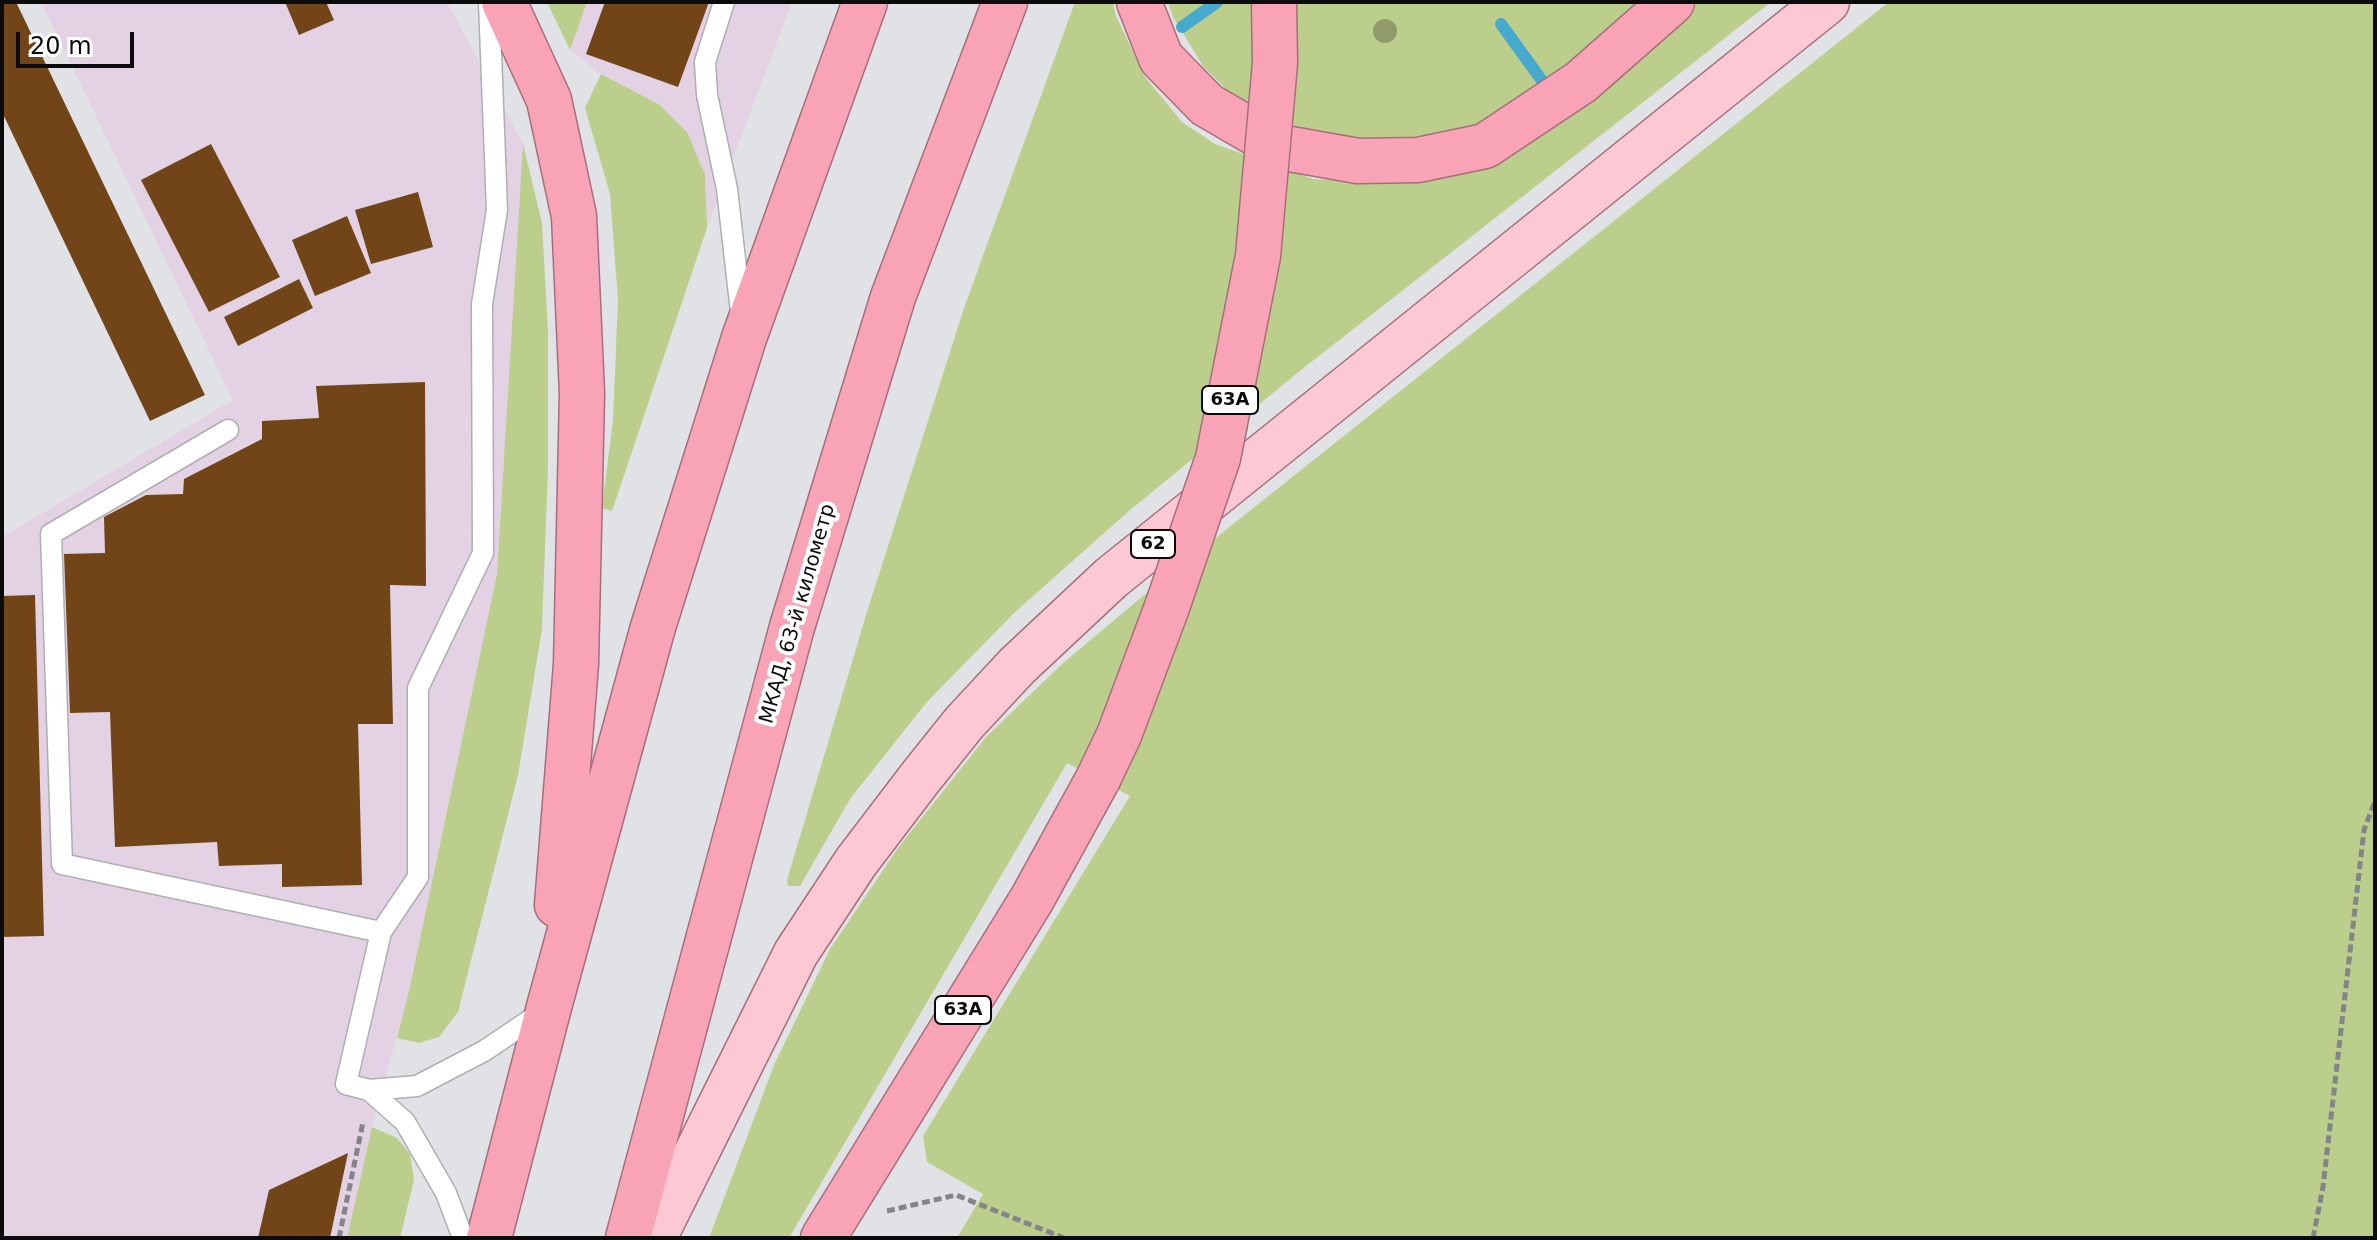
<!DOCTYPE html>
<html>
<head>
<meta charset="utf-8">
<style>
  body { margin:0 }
  #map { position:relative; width:2377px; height:1240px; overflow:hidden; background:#e1e2e6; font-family:"DejaVu Sans",sans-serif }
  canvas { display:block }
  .frame { position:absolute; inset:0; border:4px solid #0b0b0c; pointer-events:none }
  .scale { position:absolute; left:16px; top:32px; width:118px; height:36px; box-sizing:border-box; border:4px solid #0b0b0c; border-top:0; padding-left:10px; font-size:24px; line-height:28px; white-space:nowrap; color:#0b0b0c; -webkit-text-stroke:6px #fff; paint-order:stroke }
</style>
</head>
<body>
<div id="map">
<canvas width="2377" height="1240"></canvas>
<div class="frame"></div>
<div class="scale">20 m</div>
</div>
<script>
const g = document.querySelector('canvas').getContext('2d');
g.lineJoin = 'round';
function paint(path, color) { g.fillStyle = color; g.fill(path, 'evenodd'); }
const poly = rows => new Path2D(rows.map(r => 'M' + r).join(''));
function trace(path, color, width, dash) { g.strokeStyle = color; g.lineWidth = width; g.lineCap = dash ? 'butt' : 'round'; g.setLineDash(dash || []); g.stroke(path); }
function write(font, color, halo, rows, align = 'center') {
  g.font = font + ' "DejaVu Sans",sans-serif'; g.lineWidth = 8; g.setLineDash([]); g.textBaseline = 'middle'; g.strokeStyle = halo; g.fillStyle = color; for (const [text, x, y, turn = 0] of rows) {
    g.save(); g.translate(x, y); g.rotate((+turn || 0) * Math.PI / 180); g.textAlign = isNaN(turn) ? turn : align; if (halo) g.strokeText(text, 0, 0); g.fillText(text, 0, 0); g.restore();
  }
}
const commercial = poly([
  [41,2,447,2,523,144,497,574,409,991,372,1127,347,1238,2,1238,2,537,233,400],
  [587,2,792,2,707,228,705,175,660,105,601,74,570,50]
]);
const green = poly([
  [547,2,587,2,570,50],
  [1075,2,1113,2,1116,16,1145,77,1182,122,1215,144,1313,179,1374,182,1589,98,1697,2,1771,2,1301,370,1129,511,1014,613,926,703,850,799,800,886,788,886,787,880,867,612,964,308],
  [1168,2,1639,2,1570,64,1478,125,1418,138,1365,142,1314,134,1238,101,1203,66,1173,17],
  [1889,2,2375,2,2375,1238,957,1238,983,1194,927,1162,923,1136,1130,796,1067,763,789,1238,709,1238,774,1065,830,949,898,848,986,737,1062,664,1149,591],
  [601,74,660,105,687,132,705,175,707,228,612,511,602,508,613,420,618,300,610,194,585,108],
  [523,144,542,223,548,332,548,467,542,629,518,775,458,1012,439,1037,419,1043,397,1038,409,991,497,574],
  [372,1127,397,1138,410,1154,414,1180,400,1238,347,1238]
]);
const stream = poly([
  [1501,24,1548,89],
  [1182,27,1217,2]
]);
const building = poly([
  [2,2,16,2,205,395,150,421,2,112],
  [285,2,326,2,334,20,299,35],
  [605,2,709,2,678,87,586,54],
  [211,144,280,277,209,312,141,180],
  [418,192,433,247,371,264,355,210],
  [347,216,371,273,315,296,292,240],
  [299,279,313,308,238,346,224,317],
  [425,382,426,586,390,585,393,724,358,724,362,885,282,887,282,864,219,866,217,842,115,847,110,712,70,713,64,554,105,553,104,517,146,495,183,494,184,479,262,439,262,421,319,418,316,386],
  [35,595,44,936,2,937,2,596],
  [348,1153,330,1238,258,1238,269,1190]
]);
const path = poly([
  [887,1211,956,1195,1064,1238],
  [339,1238,363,1122],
  [2313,1238,2323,1187,2364,830,2375,801]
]);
const lane = poly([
  [489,2,497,210,482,304,483,553,418,688,418,877,381,932,346,1084,369,1090,417,1086,484,1051,542,1012],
  [724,2,705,62,707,95,727,189,741,312],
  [228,430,51,534,62,864,381,932],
  [369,1090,405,1122,446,1193,463,1238]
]);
const primary = poly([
  [654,1238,796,953,856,862,920,778,964,723,1017,666,1111,578,1827,2]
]);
const highway = poly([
  [504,2,549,100,574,216,582,393,576,664,557,905],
  [1139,2,1161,58,1207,105,1279,147,1358,161,1418,160,1485,146,1581,82,1672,2],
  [489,1238,549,1007,653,627,744,338,865,2],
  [628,1238,792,627,893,297,1005,2],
  [823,1238,1032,899,1098,779]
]);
const highwayBridge = poly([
  [1098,779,1119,735,1167,607,1218,458,1258,256,1275,63,1274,2]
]);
const trees = [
  [1385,31]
];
const shields = [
  [1230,400,56],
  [1153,544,44],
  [963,1010,56]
];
const shieldNames = [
  ["63A",1230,400],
  ["62",1153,544],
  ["63A",963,1010]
];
const streetNames = [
  ["МКАД, 63-й километр",798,614,-74]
];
paint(commercial, '#e3d2e3');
paint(green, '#bcce8c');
trace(stream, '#46a9ce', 12);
paint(building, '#724519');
trace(lane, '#afafb3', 23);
trace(primary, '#a66e7a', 47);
trace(highway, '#a66e7a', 47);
trace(path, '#848588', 5, [8, 4]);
trace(lane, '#fff', 20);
trace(primary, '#fbc8d3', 44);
trace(highway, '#f9a4b6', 44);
trace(highwayBridge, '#a66e7a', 47, []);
trace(highwayBridge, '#f9a4b6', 44);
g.fillStyle = '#919a6a';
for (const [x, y] of trees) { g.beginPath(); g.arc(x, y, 12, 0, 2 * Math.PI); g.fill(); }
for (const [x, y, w] of shields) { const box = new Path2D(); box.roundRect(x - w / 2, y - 14, w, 28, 6); g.fillStyle = '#fff'; g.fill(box); trace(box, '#0b0b0c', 2); }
write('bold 18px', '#0b0b0c', null, shieldNames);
write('20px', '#0b0b0c', '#fff', streetNames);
</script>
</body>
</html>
